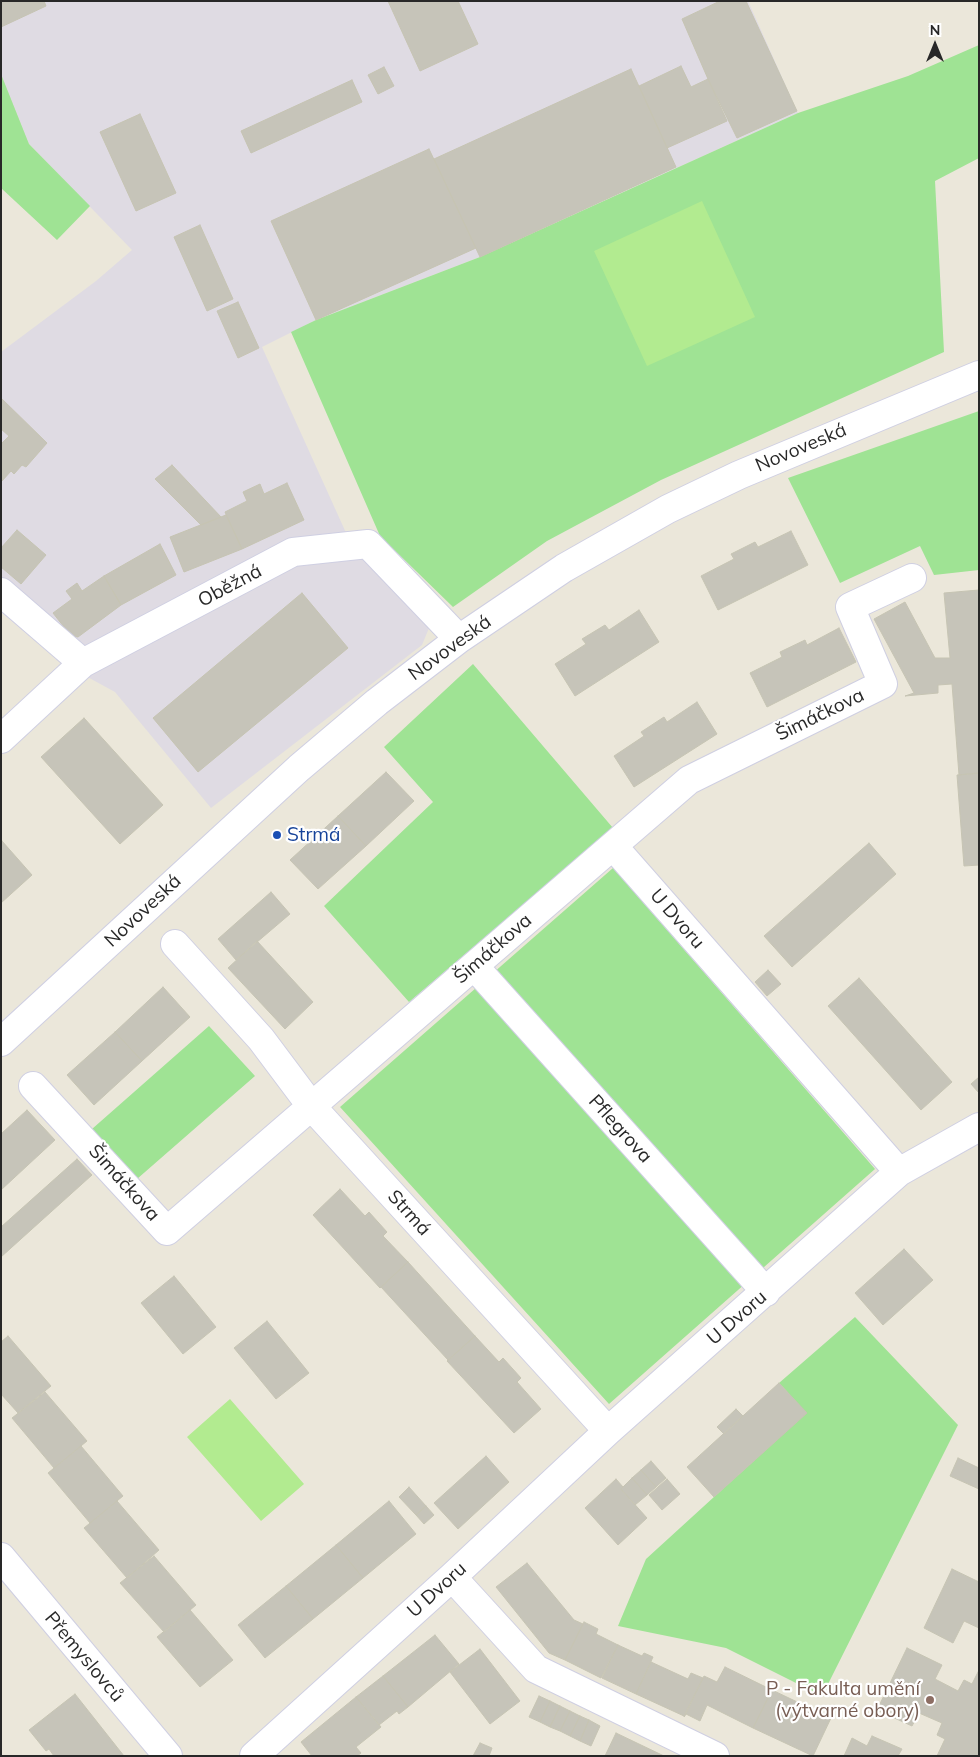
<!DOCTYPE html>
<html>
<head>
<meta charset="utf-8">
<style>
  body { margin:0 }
  #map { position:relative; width:980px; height:1757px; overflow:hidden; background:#ebe7da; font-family:Mulish,sans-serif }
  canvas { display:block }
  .frame { position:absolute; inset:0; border:2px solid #282828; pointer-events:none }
  .north { position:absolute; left:910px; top:20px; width:50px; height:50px; -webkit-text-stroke:4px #fff; paint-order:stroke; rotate:0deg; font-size:14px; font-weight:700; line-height:20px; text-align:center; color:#282828 }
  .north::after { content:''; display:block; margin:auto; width:18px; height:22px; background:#282828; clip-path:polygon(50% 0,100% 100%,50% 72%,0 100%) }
</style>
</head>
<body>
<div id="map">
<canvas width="980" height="1757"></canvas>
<div class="frame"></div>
<div class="north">N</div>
</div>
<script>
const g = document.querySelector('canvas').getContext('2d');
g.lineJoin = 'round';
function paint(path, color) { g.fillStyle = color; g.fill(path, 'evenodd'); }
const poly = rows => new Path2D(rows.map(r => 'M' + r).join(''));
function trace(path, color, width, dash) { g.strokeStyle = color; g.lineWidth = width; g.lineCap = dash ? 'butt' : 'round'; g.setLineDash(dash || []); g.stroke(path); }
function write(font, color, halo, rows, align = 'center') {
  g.font = font + ' Mulish,sans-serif'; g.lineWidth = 4.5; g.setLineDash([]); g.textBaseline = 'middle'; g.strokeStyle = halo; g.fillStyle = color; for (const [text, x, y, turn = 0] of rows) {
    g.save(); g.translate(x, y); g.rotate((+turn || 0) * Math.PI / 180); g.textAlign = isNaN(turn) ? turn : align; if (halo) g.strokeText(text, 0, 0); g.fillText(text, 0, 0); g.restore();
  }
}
const industrial = poly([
  [1,1,748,1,798,113,480,257,316,320,262,347,347,535,429,628,422,645,211,808,115,692,60,662,1,612,1,352,96,281,132,250,29,144,1,74]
]);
const green = poly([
  [979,45,979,158,935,181,944,352,661,480,547,541,453,607,380,536,291,332,316,320,480,257,798,113,908,76],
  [1,74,29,144,90,206,57,240,1,188],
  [979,411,979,570,934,575,920,546,840,583,788,478],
  [473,664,613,828,409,1002,324,906,433,802,384,747],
  [613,868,875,1169,609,1404,340,1107],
  [209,1026,255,1076,137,1179,92,1129],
  [855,1317,958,1425,822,1696,726,1648,618,1626,646,1559,806,1413,779,1383]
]);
const pitch = poly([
  [702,201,755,317,647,366,594,251],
  [230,1399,304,1484,261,1521,187,1437]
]);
const building = poly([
  [1,1,44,1,46,6,1,27,1,1],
  [388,1,458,1,478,44,420,71,388,1],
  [720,1,746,1,797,111,737,138,708,79,682,19,720,1],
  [681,66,691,87,708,79,727,121,667,148,639,86,681,66],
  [384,67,394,86,378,94,368,75,384,67],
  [631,69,676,167,480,257,434,159,631,69],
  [352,80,362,102,251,153,241,131,352,80],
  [140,114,176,193,136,211,100,132,140,114],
  [429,149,476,248,316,320,271,221,429,149],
  [200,225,233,299,207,311,174,237,200,225],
  [238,302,259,348,238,358,217,311,238,302],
  [1,398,47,443,26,467,22,465,14,474,11,471,2,481,1,444,9,436,1,429,1,398],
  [172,465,221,517,201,525,155,479,172,465],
  [287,483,304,520,242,549,225,512,247,501,243,492,260,484,264,494,287,483],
  [226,515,242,549,184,572,170,537,226,515],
  [17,530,46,555,21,584,1,567,1,548,17,530],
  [791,531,808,565,718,610,701,576,734,559,731,554,755,542,758,547,791,531],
  [160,544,176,575,121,605,104,576,160,544],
  [104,576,121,605,78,637,71,636,53,613,72,599,66,591,77,583,82,591,104,576],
  [979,590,979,773,959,775,952,684,938,685,938,693,905,696,914,693,874,619,905,602,935,658,950,658,944,593,979,590],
  [302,593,348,648,198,772,153,718,302,593],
  [639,610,659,642,575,696,555,664,586,644,582,639,605,625,609,630,639,610],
  [839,628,856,662,767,707,750,673,782,657,780,652,805,640,807,645,839,628],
  [697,702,717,734,634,787,614,756,644,736,641,732,664,717,667,722,697,702],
  [84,718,163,805,120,844,41,757,84,718],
  [386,772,414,801,366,846,338,816,386,772],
  [979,773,979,865,964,866,957,775,979,773],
  [338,816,366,846,318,889,290,860,338,816],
  [2,841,32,875,1,903,1,842,2,841],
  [869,843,896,874,792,967,764,936,869,843],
  [271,892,290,914,236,960,218,939,271,892],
  [257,941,313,1002,285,1029,228,968,257,941],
  [768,970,781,984,767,996,755,982,768,970],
  [859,978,952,1082,921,1110,828,1006,859,978],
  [163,987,190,1017,142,1061,115,1032,163,987],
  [115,1032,142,1061,94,1105,67,1075,115,1032],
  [979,1077,979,1093,971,1084,979,1077],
  [27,1110,55,1140,1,1190,1,1134,27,1110],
  [77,1159,92,1175,1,1257,1,1227,77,1159],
  [340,1189,365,1216,369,1212,387,1232,383,1236,408,1262,380,1288,313,1215,340,1189],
  [904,1249,933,1280,883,1325,855,1293,904,1249],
  [408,1262,475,1336,448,1360,381,1287,408,1262],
  [174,1276,216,1327,183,1354,141,1303,174,1276],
  [267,1321,309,1373,276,1399,234,1348,267,1321],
  [8,1336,51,1386,18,1413,1,1394,1,1342,8,1336],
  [475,1336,499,1362,503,1358,521,1378,517,1382,541,1409,514,1433,447,1361,475,1336],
  [779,1383,807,1413,714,1497,687,1467,779,1383],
  [45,1392,87,1441,54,1468,12,1418,45,1392],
  [736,1409,743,1416,724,1434,717,1427,736,1409],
  [81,1446,123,1496,90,1523,48,1473,81,1446],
  [486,1456,509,1482,458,1529,434,1503,486,1456],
  [958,1458,979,1468,979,1489,950,1476,958,1458],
  [651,1461,666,1478,656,1487,641,1470,651,1461],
  [641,1470,656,1487,647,1495,632,1478,641,1470],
  [632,1478,647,1495,635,1505,621,1489,632,1478],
  [616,1479,623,1487,621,1489,647,1518,618,1545,585,1508,616,1479],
  [667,1479,680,1494,662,1510,649,1495,667,1479],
  [409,1487,426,1506,416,1515,399,1497,409,1487],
  [117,1501,159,1550,127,1578,84,1528,117,1501],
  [389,1501,416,1534,363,1578,336,1545,389,1501],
  [426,1506,434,1515,424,1524,416,1515,426,1506],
  [336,1545,363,1578,313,1619,286,1586,336,1545],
  [154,1556,196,1605,164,1632,120,1583,154,1556],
  [527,1563,574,1620,583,1624,565,1660,549,1653,496,1587,527,1563],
  [952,1569,979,1582,979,1628,964,1621,953,1643,924,1628,952,1569],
  [286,1586,313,1619,265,1658,238,1625,286,1586],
  [190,1610,233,1660,200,1687,157,1637,190,1610],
  [584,1622,598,1629,596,1634,618,1645,601,1678,565,1660,584,1622],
  [435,1635,459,1664,408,1707,383,1676,435,1635],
  [618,1645,642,1656,644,1653,653,1657,636,1694,602,1678,618,1645],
  [907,1648,942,1665,935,1679,958,1691,964,1680,972,1684,979,1670,979,1756,937,1756,945,1739,937,1735,942,1723,919,1713,912,1726,877,1710,907,1648],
  [480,1649,520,1701,490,1724,450,1672,480,1649],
  [651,1662,688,1679,691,1673,703,1678,684,1716,636,1694,651,1662],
  [725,1667,772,1690,753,1728,707,1705,700,1721,686,1714,684,1717,704,1676,717,1682,725,1667],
  [383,1676,408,1707,399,1714,397,1711,379,1725,356,1697,383,1676],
  [772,1690,831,1718,813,1756,753,1728,772,1690],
  [75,1694,124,1756,54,1756,49,1749,46,1751,29,1730,75,1694],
  [539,1696,550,1701,540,1722,529,1717,539,1696],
  [356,1697,381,1727,356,1747,361,1753,357,1756,312,1756,301,1742,356,1697],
  [550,1701,560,1706,550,1727,540,1722,550,1701],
  [560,1706,570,1711,560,1731,550,1727,560,1706],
  [570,1711,580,1716,570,1736,560,1731,570,1711],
  [580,1716,589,1720,580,1741,570,1736,580,1716],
  [589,1720,600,1726,591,1746,580,1741,589,1720],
  [616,1733,664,1756,605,1756,616,1733],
  [872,1736,902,1749,898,1756,844,1756,852,1738,867,1746,872,1736],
  [480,1743,492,1748,489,1756,473,1756,480,1743]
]);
const minor = poly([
  [1,592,83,663],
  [1,739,83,663,293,552,368,544,459,639],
  [613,846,899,1172],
  [175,944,261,1039,312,1107,608,1431],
  [474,966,766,1292],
  [1,1042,299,768,377,702,459,639,564,568,668,509,739,475,979,375],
  [33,1086,167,1231,689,780,883,684,850,607,912,578],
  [1,1557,168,1756],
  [452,1577,536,1669,715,1756],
  [254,1756,452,1577,608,1431,899,1172,979,1127]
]);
const markers = [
  [277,835,5,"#1a4fb4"],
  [930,1700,5,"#8d6e63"]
];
const streetNames = [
  ["Novoveská",801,448,-23],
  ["Oběžná",230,586,-28],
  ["Novoveská",450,648,-36],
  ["Šimáčkova",820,715,-26],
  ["Novoveská",143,911,-43],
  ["U Dvoru",677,919,49],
  ["Šimáčkova",493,949,-41],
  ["Pflegrova",620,1129,48],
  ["Šimáčkova",124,1183,48],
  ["Strmá",409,1213,48],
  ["U Dvoru",737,1318,-41],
  ["U Dvoru",437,1590,-42],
  ["Přemyslovců",84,1657,50]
];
const transitNames = [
  ["Strmá",287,835]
];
const educationNames = [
  ["P - Fakulta umění",920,1689],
  ["(výtvarné obory)",920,1711]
];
paint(industrial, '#dfdbe3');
paint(green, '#9fe394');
paint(pitch, '#b2eb90');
paint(building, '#c6c4b9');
trace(building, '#c6c4b3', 1);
trace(minor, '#cfcfe2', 30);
trace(minor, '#fff', 28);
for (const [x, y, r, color] of markers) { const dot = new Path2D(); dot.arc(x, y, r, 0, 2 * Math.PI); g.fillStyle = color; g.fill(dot); trace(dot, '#fff', 2); }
write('19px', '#282828', '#fff', streetNames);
write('19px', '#164399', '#fff', transitNames, 'left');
write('19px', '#785e54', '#fff', educationNames, 'right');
</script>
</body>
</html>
